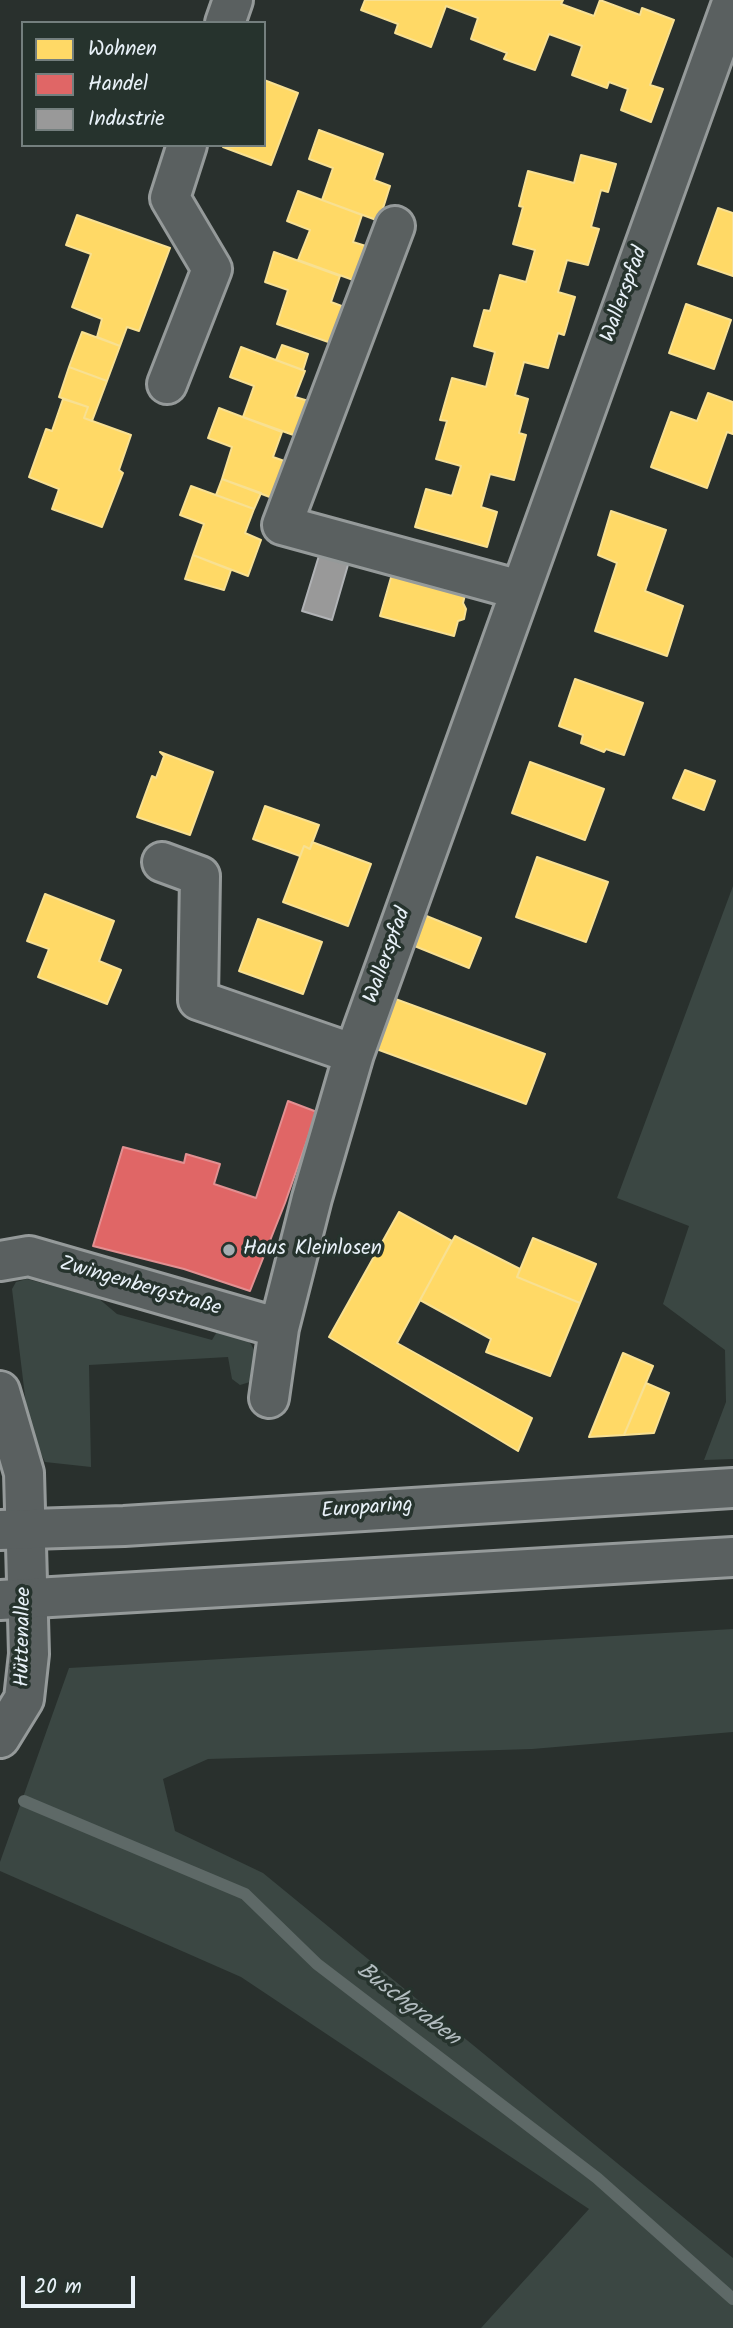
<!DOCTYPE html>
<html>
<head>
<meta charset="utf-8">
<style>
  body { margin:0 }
  #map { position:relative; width:733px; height:2328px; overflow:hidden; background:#29302d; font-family:Kalam,sans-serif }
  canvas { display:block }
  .legend { position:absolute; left:21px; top:21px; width:245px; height:126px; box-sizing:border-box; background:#26332d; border:2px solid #747f7e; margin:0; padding:9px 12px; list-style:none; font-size:21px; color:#e8f1f8 }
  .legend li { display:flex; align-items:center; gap:14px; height:35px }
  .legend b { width:35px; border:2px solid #747f7e }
  .scale { position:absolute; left:21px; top:2276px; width:114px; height:32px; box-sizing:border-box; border:4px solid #e8f1f8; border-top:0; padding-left:9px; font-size:21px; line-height:24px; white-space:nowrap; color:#e8f1f8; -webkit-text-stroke:5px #26332d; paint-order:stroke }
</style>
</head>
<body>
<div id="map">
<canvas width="733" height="2328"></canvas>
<ul class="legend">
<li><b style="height:19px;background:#ffd966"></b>Wohnen</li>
<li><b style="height:19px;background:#e06666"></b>Handel</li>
<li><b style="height:19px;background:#999"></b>Industrie</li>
</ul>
<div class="scale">20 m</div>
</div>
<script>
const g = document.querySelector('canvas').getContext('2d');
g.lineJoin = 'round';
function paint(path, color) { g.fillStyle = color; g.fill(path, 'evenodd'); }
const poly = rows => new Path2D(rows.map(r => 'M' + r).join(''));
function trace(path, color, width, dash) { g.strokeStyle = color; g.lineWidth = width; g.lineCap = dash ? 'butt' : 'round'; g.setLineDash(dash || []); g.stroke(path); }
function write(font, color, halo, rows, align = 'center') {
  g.font = font + ' Kalam,sans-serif'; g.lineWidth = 7; g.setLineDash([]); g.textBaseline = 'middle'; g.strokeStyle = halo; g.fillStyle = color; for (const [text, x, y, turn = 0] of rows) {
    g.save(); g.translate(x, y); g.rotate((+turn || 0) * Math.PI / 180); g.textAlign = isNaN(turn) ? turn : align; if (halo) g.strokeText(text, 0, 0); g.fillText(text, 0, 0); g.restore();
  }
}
const green = poly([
  [733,886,733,1459,704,1460,726,1402,725,1350,663,1304,689,1226,617,1198],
  [27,1279,98,1298,117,1314,212,1340,218,1330,242,1337,251,1344,257,1356,257,1370,250,1382,240,1385,232,1379,228,1357,89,1365,91,1467,45,1462,29,1429,12,1289,16,1282],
  [733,1629,733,1732,532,1749,208,1759,163,1779,175,1831,263,1873,733,2258,733,2328,481,2328,589,2209,241,1977,0,1871,0,1862,69,1668]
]);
const homes = poly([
  [365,0,563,0,561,4,594,16,600,0,640,15,642,8,674,20,650,85,663,89,651,122,621,110,628,89,609,82,607,88,572,75,582,46,549,34,535,70,504,59,507,53,471,39,478,18,446,6,431,47,395,33,398,24,361,10,365,0],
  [264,80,298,93,271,165,223,147,264,145,264,80],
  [319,130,383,154,374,180,390,186,379,221,322,200,333,168,309,159,319,130],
  [581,155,616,164,608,192,601,190,591,227,599,229,588,265,567,260,558,292,575,297,564,335,558,333,548,368,524,362,515,395,528,399,519,433,526,435,514,480,490,474,481,507,497,512,487,547,415,527,426,489,452,496,461,466,436,459,447,421,440,420,452,378,486,387,495,352,474,346,484,310,490,311,500,275,526,282,535,250,513,244,523,207,519,206,528,171,574,183,581,155],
  [298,191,362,215,353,242,369,247,356,281,298,260,310,230,287,221,298,191],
  [718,208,733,213,733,276,698,264,718,208],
  [77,215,170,248,139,331,127,327,120,346,97,337,102,319,72,307,91,254,66,245,77,215],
  [274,252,340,276,331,302,347,308,334,344,277,324,288,290,265,282,274,252],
  [686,304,731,320,714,369,669,353,686,304],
  [82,332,120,346,107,381,69,367,82,332],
  [282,345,308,354,303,370,276,360,282,345],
  [241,347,305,371,295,397,312,402,299,437,243,417,254,386,230,377,241,347],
  [69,367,107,381,92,421,84,418,88,407,59,397,69,367],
  [708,393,733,402,733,434,727,432,707,488,651,467,671,412,697,421,708,393],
  [63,399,88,407,84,418,131,435,119,470,123,473,102,527,52,509,59,489,29,477,46,429,52,431,63,399],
  [219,408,282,432,273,457,290,463,275,499,222,479,232,447,208,438,219,408],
  [222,479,261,493,254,509,216,495,222,479],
  [191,486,254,509,245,533,261,540,248,576,193,555,204,524,180,515,191,486],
  [611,511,666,530,645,591,683,606,667,656,595,631,617,563,598,555,611,511],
  [193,555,231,570,224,590,185,579,193,555],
  [394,567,467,587,463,603,466,609,464,619,458,621,454,636,380,616,394,567],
  [575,679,643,703,624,755,606,749,604,752,581,743,583,735,559,726,575,679],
  [160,752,213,772,190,835,137,817,152,776,156,778,164,756,160,752],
  [530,762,604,789,585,840,512,813,530,762],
  [685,770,715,781,704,810,673,798,685,770],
  [265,806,319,825,310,849,304,846,300,856,253,839,265,806],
  [312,842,371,864,348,926,283,902,304,846,310,849,312,842],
  [537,857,608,882,586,942,516,917,537,857],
  [45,894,114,921,99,961,121,970,107,1004,38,977,49,949,27,941,45,894],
  [424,915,481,938,469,968,412,945,424,915],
  [258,919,322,942,303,994,239,971,258,919],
  [390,997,545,1054,526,1104,371,1047,390,997],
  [399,1212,452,1241,397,1343,532,1418,518,1451,329,1337,399,1212],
  [455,1236,520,1269,517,1277,580,1303,550,1376,486,1352,491,1339,420,1300,455,1236],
  [533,1238,596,1264,580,1303,517,1277,533,1238],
  [623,1353,653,1366,624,1435,589,1437,623,1353],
  [646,1383,669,1393,654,1433,624,1435,646,1383]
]);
const shops = poly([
  [288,1101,317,1112,285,1203,250,1291,184,1269,93,1246,123,1147,184,1163,186,1154,220,1164,214,1184,256,1198,288,1101]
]);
const industry = poly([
  [321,549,350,558,332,620,302,611,321,549]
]);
const stream = poly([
  [24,1801,245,1894,317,1964,597,2178,733,2299]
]);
const minor = poly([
  [225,23,233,0],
  [395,226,282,525,520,590],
  [167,384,212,269,170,198,187,145],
  [162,862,200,876,198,1000,354,1054],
  [0,1261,29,1256,279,1328],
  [0,1391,24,1473,29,1654,24,1699,0,1738],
  [269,1398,279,1328,312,1198,354,1054,733,0]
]);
const major = poly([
  [0,1530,124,1526,733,1488],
  [0,1600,733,1557]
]);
const markers = [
  [229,1250,7,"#a5adb1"]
];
const streetNames = [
  ["Wallerspfad",626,295,-70],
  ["Wallerspfad",389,956,-70],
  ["Zwingenbergstraße",140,1288,16],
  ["Europaring",367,1510,-4],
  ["Hüttenallee",25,1637,-89]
];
const poiNames = [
  ["Haus Kleinlosen",243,1250]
];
const waterNames = [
  ["Buschgraben",407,2006,37]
];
paint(green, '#3b4743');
paint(homes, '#ffd966');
trace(homes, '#f8e092', 2);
paint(shops, '#e06666');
trace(shops, '#e29092', 2);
paint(industry, '#999');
trace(industry, '#b1b3b6', 2);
trace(stream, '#5e6967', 12);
trace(minor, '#959a9a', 44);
trace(major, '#959a9a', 44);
trace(minor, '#5a6060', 38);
trace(major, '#5a6060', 38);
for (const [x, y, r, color] of markers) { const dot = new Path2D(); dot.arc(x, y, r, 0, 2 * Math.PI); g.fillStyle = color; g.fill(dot); trace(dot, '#26332d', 2.5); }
write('21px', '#e8f1f8', '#26332d', streetNames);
write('21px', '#e8f1f8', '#26332d', poiNames, 'left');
write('italic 23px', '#b3bdc0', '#26332d', waterNames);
</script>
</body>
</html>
